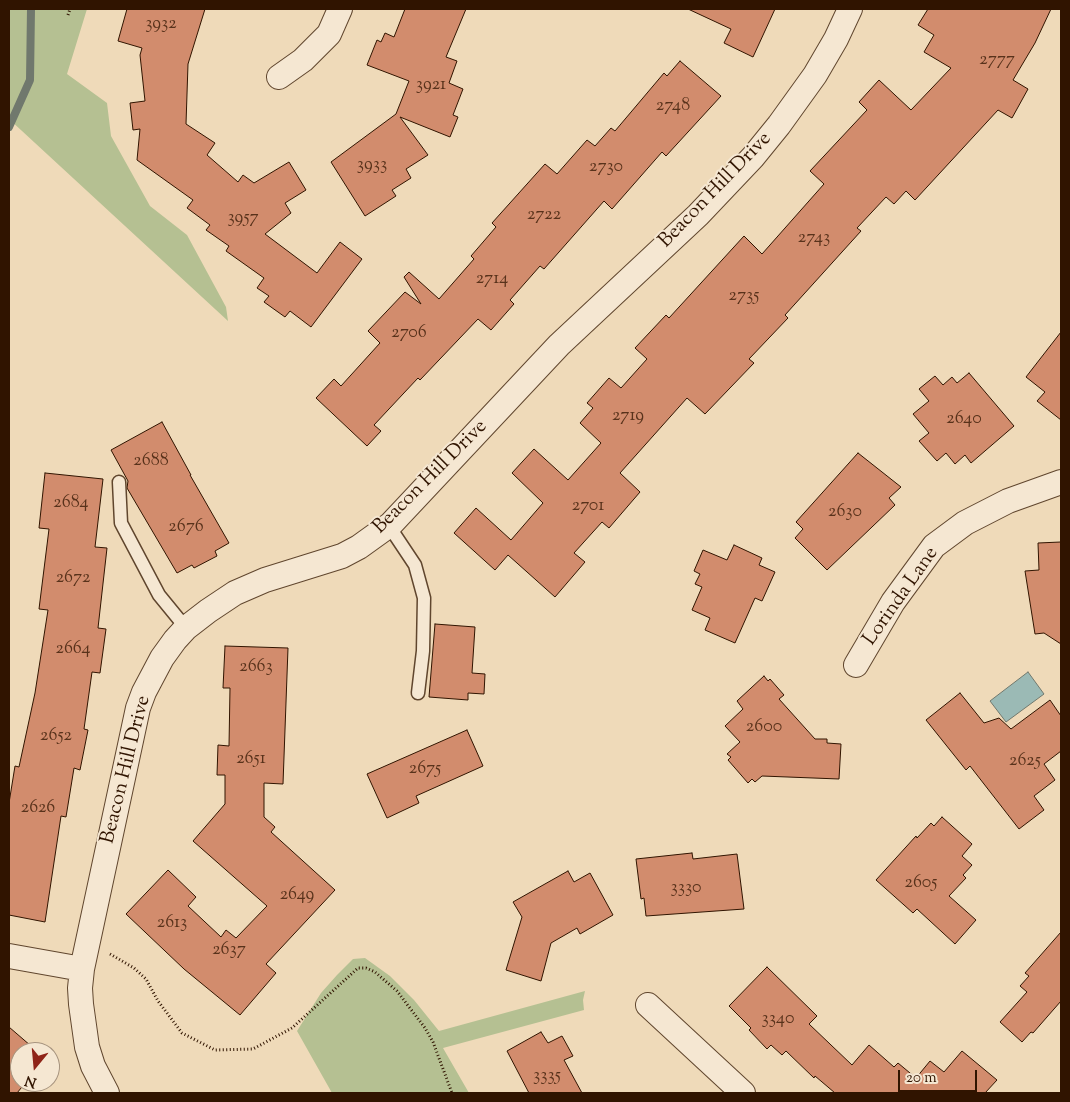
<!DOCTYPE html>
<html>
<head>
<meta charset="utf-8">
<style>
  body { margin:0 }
  #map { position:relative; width:1070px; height:1102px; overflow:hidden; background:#efdab9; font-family:"Sorts Mill Goudy",serif }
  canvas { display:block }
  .frame { position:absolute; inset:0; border:10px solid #301400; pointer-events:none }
  .north { position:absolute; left:10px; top:1042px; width:50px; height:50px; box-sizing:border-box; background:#f5e7d2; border:1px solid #a6937e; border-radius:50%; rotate:197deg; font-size:14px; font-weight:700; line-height:20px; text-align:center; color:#301400 }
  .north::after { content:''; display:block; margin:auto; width:18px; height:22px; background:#8f2418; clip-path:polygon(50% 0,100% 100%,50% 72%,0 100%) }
  .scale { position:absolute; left:898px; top:1070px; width:79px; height:22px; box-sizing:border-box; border:2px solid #301400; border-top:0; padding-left:6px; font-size:15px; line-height:18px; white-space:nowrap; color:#301400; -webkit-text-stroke:4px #f5e7d2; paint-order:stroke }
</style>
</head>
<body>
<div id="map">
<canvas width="1070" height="1102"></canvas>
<div class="frame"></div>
<div class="north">N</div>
<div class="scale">20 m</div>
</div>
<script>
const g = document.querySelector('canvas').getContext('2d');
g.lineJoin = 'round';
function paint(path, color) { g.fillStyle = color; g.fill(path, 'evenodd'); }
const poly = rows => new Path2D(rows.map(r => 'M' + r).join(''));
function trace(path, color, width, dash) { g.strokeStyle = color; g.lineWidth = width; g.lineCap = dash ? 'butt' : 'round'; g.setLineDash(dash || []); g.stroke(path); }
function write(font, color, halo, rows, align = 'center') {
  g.font = font + ' "Sorts Mill Goudy",serif'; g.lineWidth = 4; g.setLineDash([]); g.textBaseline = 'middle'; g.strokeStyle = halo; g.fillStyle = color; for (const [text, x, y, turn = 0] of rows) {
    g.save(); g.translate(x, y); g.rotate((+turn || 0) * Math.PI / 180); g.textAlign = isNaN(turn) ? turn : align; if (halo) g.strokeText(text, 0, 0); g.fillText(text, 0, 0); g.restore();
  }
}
const green = poly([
  [9,9,87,9,67,74,107,103,111,136,150,206,187,235,226,307,228,321,9,119],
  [365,958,390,976,414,1000,439,1031,585,991,583,1000,584,1010,443,1048,469,1093,332,1093,297,1031,321,993,337,975,353,959]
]);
const water = poly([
  [1028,672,1044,694,1006,722,990,701,1028,672]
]);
const stream = poly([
  [9,127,30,80,31,9]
]);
const building = poly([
  [127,9,205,9,188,64,186,124,215,143,207,155,238,182,243,175,254,183,289,162,306,190,285,203,291,213,265,234,317,273,340,242,362,259,311,327,290,311,285,317,264,302,269,296,257,288,264,278,226,251,229,246,206,230,210,225,187,208,193,200,137,160,140,129,133,130,130,103,145,101,140,55,142,48,118,41,127,9],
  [405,9,466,9,446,57,457,61,449,83,463,89,453,115,458,117,450,137,400,117,428,155,406,169,411,178,392,190,396,196,365,216,331,162,396,114,409,81,367,65,377,40,381,42,385,33,394,37,405,9],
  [688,9,775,9,753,57,724,43,731,29,688,9],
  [928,9,1051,9,1035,43,1013,80,1028,89,1012,118,998,110,915,200,906,191,894,204,886,197,857,228,861,231,785,315,788,318,749,359,754,363,705,414,687,398,620,473,640,492,609,528,602,522,574,553,585,562,555,597,508,555,495,570,454,533,476,508,511,540,543,503,512,473,534,449,568,480,601,443,580,423,593,408,587,403,609,378,621,388,647,359,635,348,666,315,669,318,744,236,762,254,824,184,810,171,867,110,859,102,879,80,911,110,951,68,924,52,934,35,918,25,928,9],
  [680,61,721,96,666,156,662,152,612,209,604,201,544,269,540,266,510,300,514,304,491,330,478,319,420,380,418,378,374,425,381,431,367,446,316,398,334,379,341,386,380,343,368,331,405,292,421,304,404,277,409,272,439,299,474,259,471,256,496,227,492,223,545,164,557,174,587,140,595,146,611,128,615,131,664,73,667,76,680,61],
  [1061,332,1061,420,1037,401,1045,392,1026,377,1061,332],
  [969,373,1014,426,971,463,965,455,955,464,946,453,937,461,919,441,929,433,913,414,929,401,919,389,935,376,943,385,952,377,957,383,969,373],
  [162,422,191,475,190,475,229,543,215,551,217,556,194,568,192,565,177,573,127,488,128,481,111,450,162,422],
  [858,453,901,487,889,498,895,505,827,570,795,538,803,529,796,522,858,453],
  [45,473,103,479,95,547,107,548,98,628,106,629,100,673,92,672,84,729,88,730,80,770,74,768,66,817,61,816,45,922,9,915,9,803,15,766,19,767,35,693,48,610,39,609,49,529,39,528,45,473],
  [1061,542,1061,644,1044,633,1035,634,1025,571,1039,570,1038,543,1061,542],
  [734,545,762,558,759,565,775,572,762,601,755,598,735,643,705,630,710,618,692,610,702,587,695,584,700,574,694,571,703,550,727,560,734,545],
  [435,624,475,627,472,673,485,674,484,694,468,693,468,700,429,697,435,624],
  [225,646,288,648,283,784,264,783,264,817,275,827,271,832,335,890,266,964,276,973,240,1015,184,969,126,914,168,870,196,897,188,906,221,937,226,930,236,938,267,906,193,841,225,804,225,775,217,775,218,745,229,746,230,688,223,688,225,646],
  [764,676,768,681,770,679,784,695,779,699,815,739,827,739,827,743,841,744,839,779,762,776,755,782,752,779,748,783,728,760,731,757,727,754,740,742,725,726,743,709,737,701,764,676],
  [960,693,984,723,999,718,1011,729,1050,700,1061,716,1061,751,1044,764,1055,780,1034,796,1044,810,1019,829,970,766,966,770,926,720,960,693],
  [467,730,483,766,416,796,419,803,387,818,367,774,467,730],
  [942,817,972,844,962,856,972,865,963,875,966,878,949,896,976,920,955,944,917,909,913,913,876,880,916,836,917,838,931,823,934,826,942,817],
  [692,853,693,859,737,854,744,909,646,916,644,898,641,899,636,859,692,853],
  [568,871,574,882,590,873,613,915,580,934,577,928,551,943,541,981,506,970,522,917,513,902,568,871],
  [1061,932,1061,1001,1033,1033,1031,1032,1022,1042,1000,1022,1027,992,1020,986,1029,976,1025,973,1061,932],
  [767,967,817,1016,809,1024,852,1065,869,1045,894,1067,898,1063,916,1078,930,1061,944,1072,962,1051,997,1080,985,1093,835,1093,815,1076,814,1078,786,1051,782,1055,771,1045,767,1049,749,1030,751,1028,729,1006,767,967],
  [9,1027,38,1052,20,1052,20,1082,26,1082,17,1093,9,1093,9,1027],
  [541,1032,548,1043,562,1036,573,1056,564,1060,582,1093,529,1093,507,1051,541,1032]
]);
const path = poly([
  [68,15,70,9],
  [110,954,134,968,146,979,158,1001,182,1033,215,1050,253,1049,292,1028,358,968,366,968,375,972,397,991,425,1028,433,1042,452,1093]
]);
const lane = poly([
  [119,482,121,523,159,595,186,628],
  [389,526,415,565,424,598,423,651,418,693]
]);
const street = poly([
  [279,77,303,60,329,34,340,9],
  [856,665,893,602,934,546,965,523,1008,501,1061,482],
  [9,956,82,969],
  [648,1005,743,1093],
  [107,1093,93,1066,87,1047,81,1004,80,988,82,969,138,708,144,692,162,658,175,640,186,628,208,611,235,593,265,580,342,556,359,547,391,524,559,345,698,215,753,157,779,125,815,75,836,39,850,9]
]);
const numberNames = [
  ["3932",161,25],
  ["2777",997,61],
  ["3921",431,86],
  ["2748",673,107],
  ["3933",372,166],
  ["2730",606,168],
  ["2722",544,216],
  ["3957",243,219],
  ["2743",814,239],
  ["2714",492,280],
  ["2735",744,297],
  ["2706",409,334],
  ["2719",628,417],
  ["2640",964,420],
  ["2688",151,462],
  ["2684",71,504],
  ["2701",588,507],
  ["2630",845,513],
  ["2676",186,528],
  ["2672",73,579],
  ["2664",73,650],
  ["2663",256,668],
  ["2600",764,728],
  ["2652",56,737],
  ["2651",251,760],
  ["2625",1025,762],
  ["2675",425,770],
  ["2626",38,809],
  ["2605",921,884],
  ["3330",686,889],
  ["2649",297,896],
  ["2613",172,924],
  ["2637",229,951],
  ["3340",778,1020],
  ["3335",547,1077]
];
const streetNames = [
  ["Beacon Hill Drive",716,191,-46],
  ["Beacon Hill Drive",431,478,-45],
  ["Lorinda Lane",902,597,-55],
  ["Beacon Hill Drive",127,770,-76]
];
paint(green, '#b5c092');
paint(water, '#9bbab5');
trace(water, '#70786d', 1);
trace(stream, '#70786d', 8);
paint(building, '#d28c6d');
trace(building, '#301400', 1);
trace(lane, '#60462e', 15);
trace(street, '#60462e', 26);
trace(path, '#301400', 3, [1, 2.5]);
trace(lane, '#f5e7d2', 12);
trace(street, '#f5e7d2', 24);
write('18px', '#58321b', null, numberNames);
write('20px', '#301400', '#f5e7d2', streetNames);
</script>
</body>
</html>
